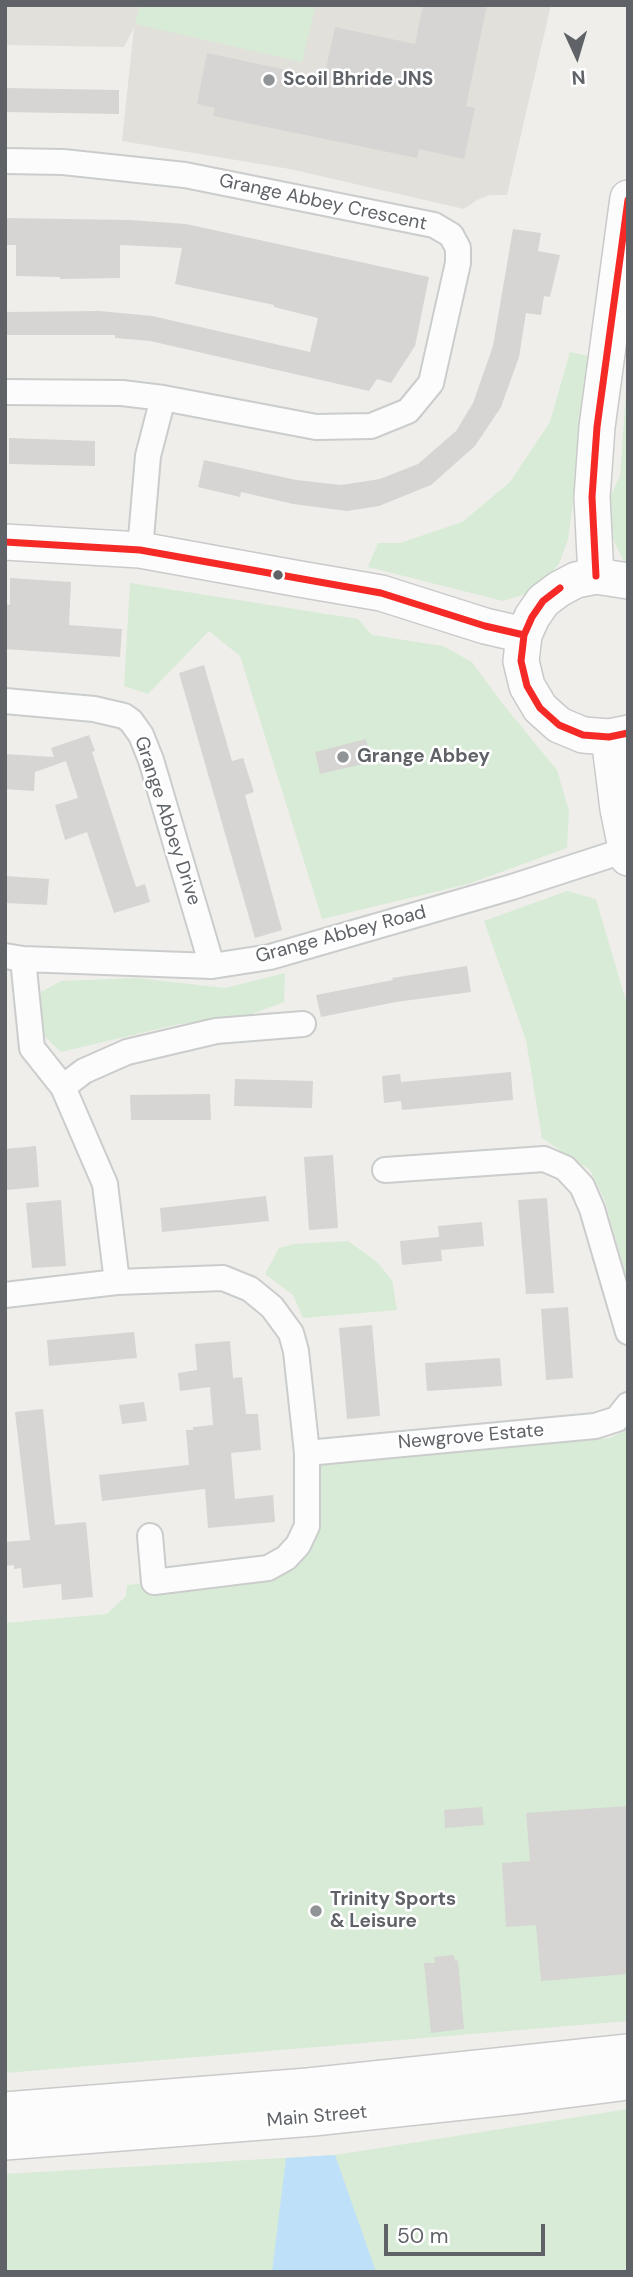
<!DOCTYPE html>
<html>
<head>
<meta charset="utf-8">
<style>
  body { margin:0 }
  #map { position:relative; width:633px; height:2277px; overflow:hidden; background:#efeeea; font-family:"DM Sans",sans-serif }
  canvas { display:block }
  .frame { position:absolute; inset:0; border:7px solid #5f6368; pointer-events:none }
  .north { position:absolute; left:542px; top:21px; width:70px; height:70px; -webkit-text-stroke:5px #fff; paint-order:stroke; rotate:176deg; font-size:19px; font-weight:700; line-height:28px; text-align:center; color:#5f6368 }
  .north::after { content:''; display:block; margin:auto; width:24px; height:32px; background:#5f6368; clip-path:polygon(50% 0,100% 100%,50% 72%,0 100%) }
  .scale { position:absolute; left:384px; top:2224px; width:161px; height:32px; box-sizing:border-box; border:4px solid #5f6368; border-top:0; padding-left:9px; font-size:21px; line-height:24px; white-space:nowrap; color:#5f6368; -webkit-text-stroke:5px #fff; paint-order:stroke }
</style>
</head>
<body>
<div id="map">
<canvas width="633" height="2277"></canvas>
<div class="frame"></div>
<div class="north">N</div>
<div class="scale">50 m</div>
</div>
<script>
const g = document.querySelector('canvas').getContext('2d');
g.lineJoin = 'round';
function paint(path, color) { g.fillStyle = color; g.fill(path, 'evenodd'); }
const poly = rows => new Path2D(rows.map(r => 'M' + r).join(''));
function trace(path, color, width, dash) { g.strokeStyle = color; g.lineWidth = width; g.lineCap = dash ? 'butt' : 'round'; g.setLineDash(dash || []); g.stroke(path); }
function write(font, color, halo, rows, align = 'center') {
  g.font = font + ' "DM Sans",sans-serif'; g.lineWidth = 5; g.setLineDash([]); g.textBaseline = 'middle'; g.strokeStyle = halo; g.fillStyle = color; for (const [text, x, y, turn = 0] of rows) {
    g.save(); g.translate(x, y); g.rotate((+turn || 0) * Math.PI / 180); g.textAlign = isNaN(turn) ? turn : align; if (halo) g.strokeText(text, 0, 0); g.fillText(text, 0, 0); g.restore();
  }
}
const education = poly([
  [5,5,551,5,507,195,490,195,477,200,464,209,290,169,122,141,134,27,124,47,5,45]
]);
const green = poly([
  [140,5,316,5,302,62,135,24],
  [570,352,593,357,568,539,559,564,535,591,503,601,368,567,378,543,400,543,462,522,510,482,550,422],
  [628,365,628,564,623,560,612,537,610,497,620,476],
  [130,583,358,619,372,635,443,646,472,662,502,703,557,770,569,811,567,848,468,884,322,919,240,656,209,631,148,694,124,686],
  [567,891,596,899,628,1008,628,1284,605,1201,590,1170,542,1138,526,1040,484,921],
  [285,973,284,1002,241,1018,179,1024,61,1052,39,1031,41,992,61,981,137,978,225,988],
  [348,1241,377,1262,392,1280,397,1310,303,1318,293,1295,265,1274,279,1248,294,1244],
  [628,1429,628,2021,5,2073,5,1623,107,1614,126,1596,127,1585,261,1569,314,1524,315,1461,610,1438],
  [628,2109,628,2272,5,2272,5,2174,335,2155]
]);
const water = poly([
  [335,2155,376,2272,272,2272,286,2158]
]);
const building = poly([
  [423,5,487,5,466,106,475,108,464,159,419,149,417,158,213,116,215,108,197,104,207,53,324,78,335,27,415,44],
  [5,88,119,90,119,114,5,112],
  [5,218,130,220,186,224,429,277,415,346,391,383,377,379,369,391,150,341,115,338,115,335,5,335,5,312,99,311,152,316,310,352,318,318,274,307,274,305,175,284,182,248,120,245,120,278,60,279,60,277,16,276,16,245,5,245],
  [513,229,541,233,538,251,560,255,550,297,544,296,541,315,526,313,519,357,501,407,475,446,431,485,379,506,347,511,293,504,241,492,240,497,198,487,204,460,296,480,341,485,380,479,418,464,456,431,473,403,493,346],
  [9,438,95,441,95,466,9,464],
  [10,578,71,582,69,625,122,629,120,657,5,649,5,604,10,605],
  [204,665,232,761,243,758,254,792,245,795,282,930,255,938,179,673],
  [89,735,95,751,92,752,136,887,145,884,150,902,114,913,87,832,65,840,55,805,78,798,66,761,35,772,34,791,5,789,5,754,54,757,51,748],
  [366,739,372,762,320,774,315,752],
  [5,876,49,879,47,905,5,903],
  [467,966,471,992,396,1002,321,1017,316,995,393,980,392,978],
  [511,1072,513,1100,402,1110,401,1101,384,1103,382,1076,400,1074,401,1082],
  [235,1079,313,1081,312,1108,234,1106],
  [210,1094,211,1120,131,1120,130,1095],
  [36,1146,39,1187,6,1190,5,1149],
  [333,1155,338,1228,309,1230,304,1157],
  [266,1196,269,1221,162,1232,160,1208],
  [547,1198,554,1293,526,1294,518,1200],
  [61,1200,66,1266,32,1268,26,1203],
  [482,1222,484,1246,441,1250,442,1261,402,1265,400,1241,439,1237,438,1226],
  [568,1307,573,1378,546,1380,541,1309],
  [372,1325,380,1416,347,1419,339,1328],
  [134,1332,137,1358,49,1366,47,1340],
  [230,1341,233,1378,242,1377,246,1414,258,1414,261,1450,231,1453,235,1499,273,1495,275,1522,208,1528,205,1489,102,1501,99,1475,189,1465,186,1430,193,1430,193,1427,213,1425,210,1387,180,1391,178,1373,197,1370,195,1344],
  [500,1358,502,1386,427,1391,425,1363],
  [144,1402,147,1421,122,1424,119,1405],
  [43,1409,55,1525,86,1522,93,1597,62,1600,61,1584,23,1588,21,1568,14,1569,14,1565,5,1566,5,1542,30,1540,15,1412],
  [628,1806,628,1974,541,1981,536,1925,506,1927,502,1863,530,1861,526,1813],
  [482,1807,484,1825,445,1828,444,1810],
  [454,1955,455,1961,458,1960,464,2029,431,2033,424,1963,435,1963,434,1957]
]);
const street = poly([
  [5,161,63,162,185,175,434,225,451,235,458,248,458,263,431,383,408,411,371,426,316,427,163,398,122,393,5,392],
  [140,550,148,456,163,398],
  [5,701,94,709,124,716,131,721,141,735,151,760,212,966],
  [5,956,23,959,212,966,270,957,512,887,626,850],
  [23,959,32,1048,63,1087,105,1184,117,1282],
  [63,1087,84,1071,127,1052,216,1031,303,1024],
  [385,1170,544,1159,565,1168,582,1186,592,1209,628,1332],
  [5,1295,117,1282,223,1278,250,1289,272,1307,291,1333,296,1351,307,1453,307,1526,298,1545,286,1558,268,1568,154,1582,150,1536],
  [307,1453,595,1426,617,1419,628,1405]
]);
const secondary = poly([
  [5,542,140,550,294,578,381,593,485,626,524,635],
  [596,576,592,497,597,427,628,198],
  [628,581,596,576,576,580,559,589,543,601,532,617,524,635,521,661,527,686,540,708,559,725,583,735,609,737,628,733],
  [609,737,618,809,628,858],
  [5,2110,308,2086,628,2052],
  [5,2142,313,2118,518,2096,628,2082]
]);
const bus1 = poly([
  [5,542,140,550,381,593,485,626,524,635],
  [596,576,592,497,597,427,628,200],
  [560,588,543,601,532,617,524,635,521,661,527,686,540,708,559,725,583,735,609,737,628,733]
]);
const markers = [
  [269,80,7,"#919496"],
  [278,575,6,"#5f6368"],
  [343,757,7,"#919496"],
  [316,1911,7,"#919496"]
];
const poiNames = [
  ["Scoil Bhride JNS",283,80],
  ["Grange Abbey",357,757],
  ["Trinity Sports",330,1900],
  ["& Leisure",330,1922]
];
const streetNames = [
  ["Grange Abbey Crescent",323,203,12],
  ["Grange Abbey Drive",167,821,72],
  ["Grange Abbey Road",341,935,-15],
  ["Newgrove Estate",471,1437,-5],
  ["Main Street",317,2117,-5]
];
paint(education, '#e2e0da');
paint(green, '#d8ebd6');
paint(water, '#bfe0f9');
paint(building, '#d6d5d3');
trace(street, '#cbcccc', 28);
trace(secondary, '#cacacb', 38);
trace(street, '#fdfcfc', 24);
trace(secondary, '#fdfcfc', 35);
trace(bus1, '#f52a26', 7);
for (const [x, y, r, color] of markers) { const dot = new Path2D(); dot.arc(x, y, r, 0, 2 * Math.PI); g.fillStyle = color; g.fill(dot); trace(dot, '#fff', 2.5); }
write('bold 19px', '#5f6368', '#fff', poiNames, 'left');
write('19px', '#5f6368', '#fff', streetNames);
</script>
</body>
</html>
